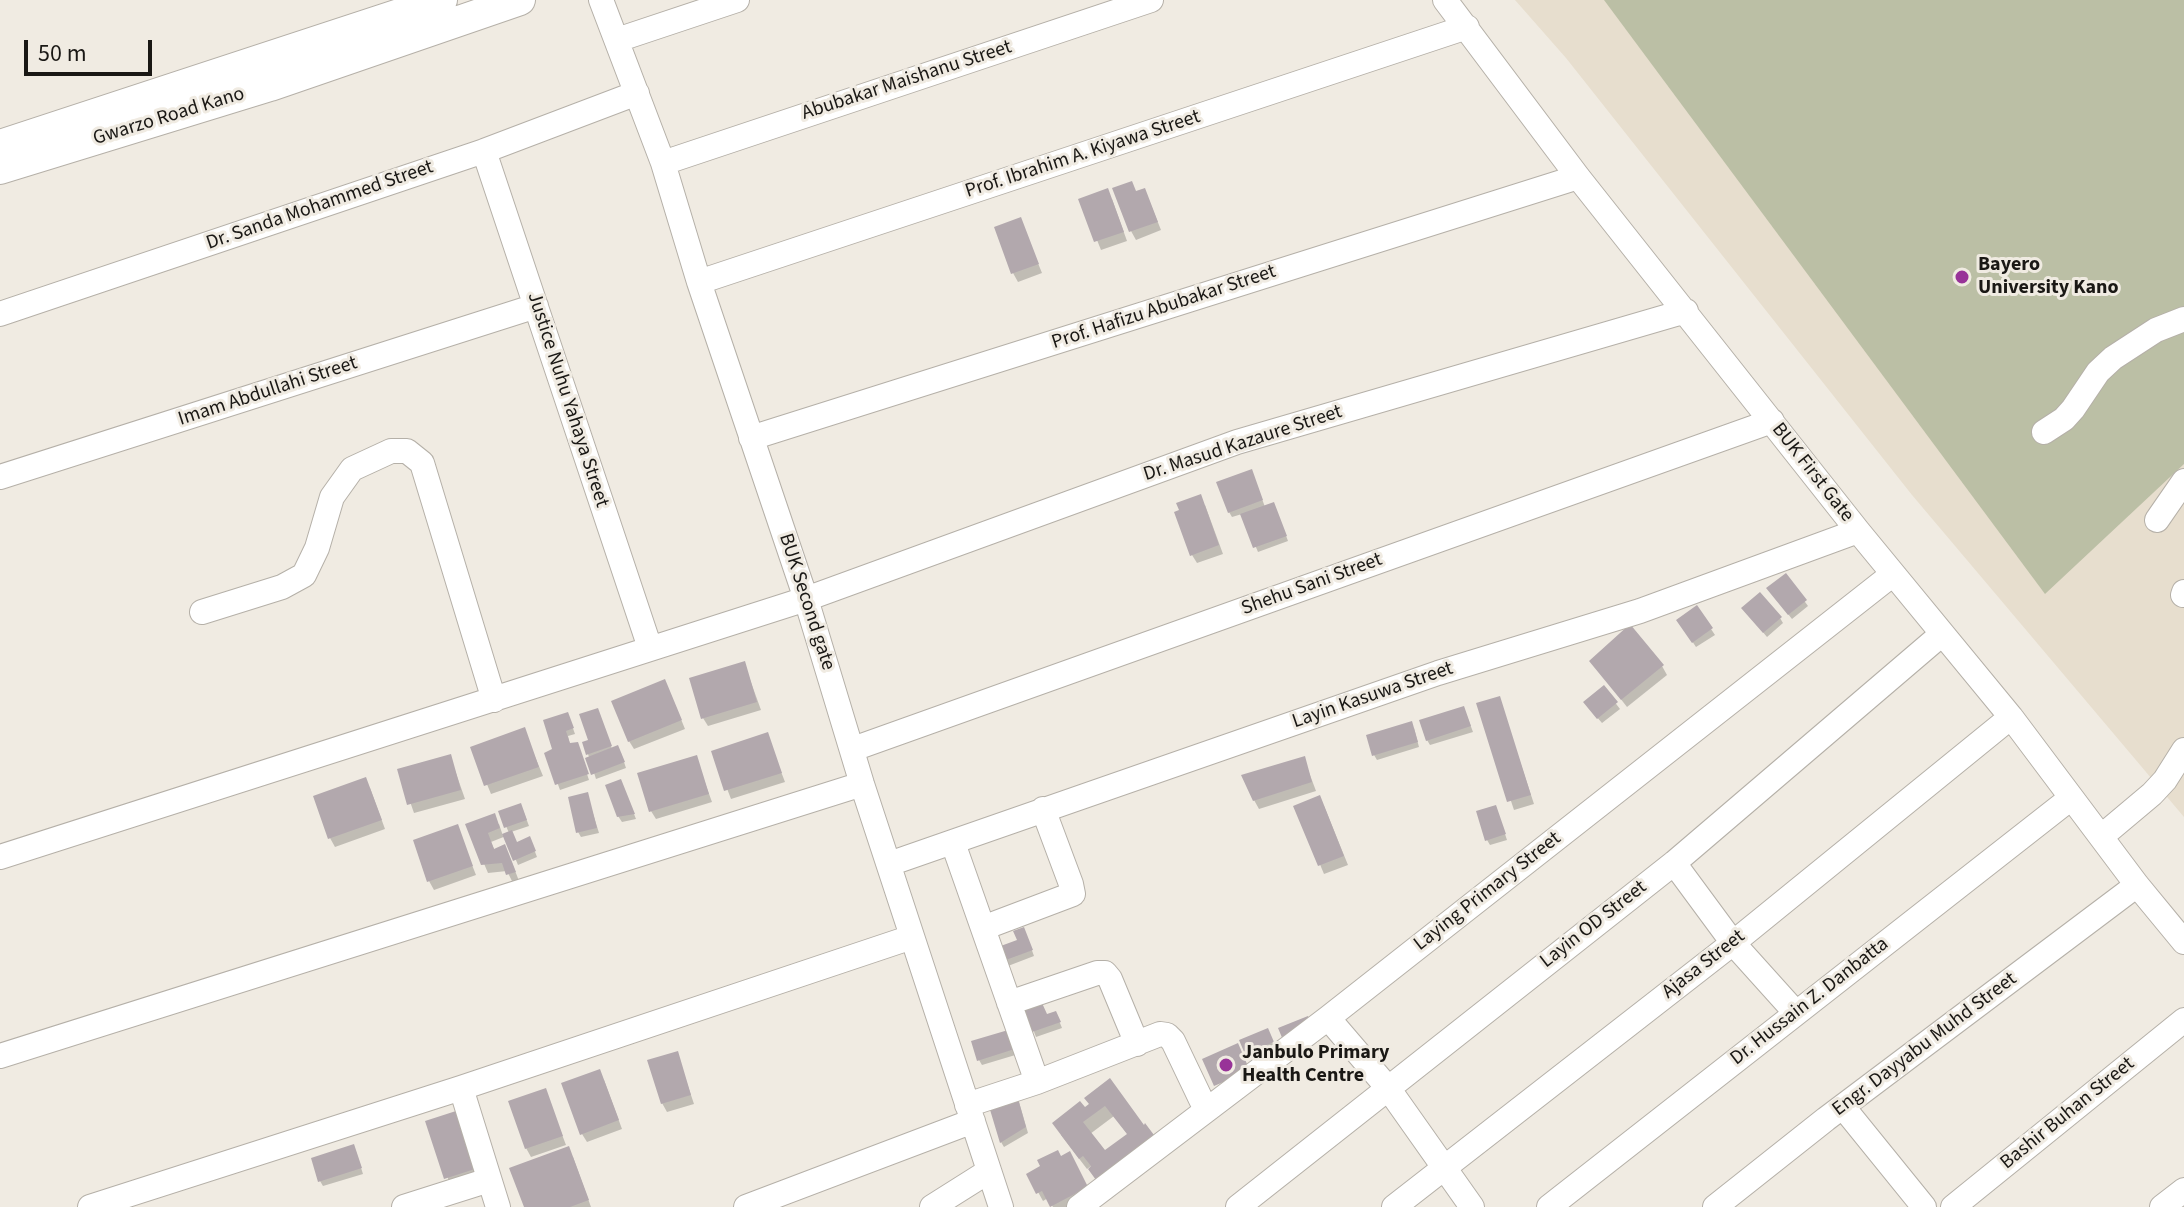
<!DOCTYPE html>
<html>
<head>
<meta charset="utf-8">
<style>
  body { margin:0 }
  #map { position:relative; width:2184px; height:1207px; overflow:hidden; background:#f0ebe2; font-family:"Source Sans 3",sans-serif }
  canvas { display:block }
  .scale { position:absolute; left:24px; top:40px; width:128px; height:36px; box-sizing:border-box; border:4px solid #1a1815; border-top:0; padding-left:10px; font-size:24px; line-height:28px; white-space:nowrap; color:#1a1815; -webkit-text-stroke:6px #f0ebe2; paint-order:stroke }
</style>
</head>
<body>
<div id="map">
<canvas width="2184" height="1207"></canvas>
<div class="scale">50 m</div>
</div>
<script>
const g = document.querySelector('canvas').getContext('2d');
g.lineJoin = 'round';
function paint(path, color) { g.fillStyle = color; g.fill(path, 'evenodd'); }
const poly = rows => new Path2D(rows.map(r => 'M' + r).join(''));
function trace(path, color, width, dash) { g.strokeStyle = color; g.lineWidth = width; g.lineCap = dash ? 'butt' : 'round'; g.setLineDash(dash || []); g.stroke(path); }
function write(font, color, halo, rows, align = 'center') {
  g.font = font + ' "Source Sans 3",sans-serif'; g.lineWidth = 6; g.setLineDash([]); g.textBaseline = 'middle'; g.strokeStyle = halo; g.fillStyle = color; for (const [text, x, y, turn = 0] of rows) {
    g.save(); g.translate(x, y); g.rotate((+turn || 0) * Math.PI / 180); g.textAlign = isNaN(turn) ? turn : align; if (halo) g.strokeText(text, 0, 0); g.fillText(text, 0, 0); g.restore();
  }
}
const built = poly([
  [1515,0,2184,0,2184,817,1912,495,1566,58]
]);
const green = poly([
  [1604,0,2184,0,2184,464,2045,594]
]);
const shadow = poly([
  [1145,190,1161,230,1136,240,1131,231,1137,193],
  [1112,199,1127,241,1101,250,1081,200],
  [1020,219,1042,273,1018,282,1013,273],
  [1254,477,1265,507,1276,509,1288,541,1258,552,1242,514,1232,517,1229,512],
  [1205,505,1223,554,1197,563,1192,555],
  [1786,576,1808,606,1792,619,1772,594],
  [1697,608,1715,635,1696,647,1678,620],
  [1747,613,1780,618,1783,623,1767,637],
  [1592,662,1662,666,1667,675,1627,707],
  [744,663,761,710,708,726,703,718],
  [1604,688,1620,709,1602,723,1589,708],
  [669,690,685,729,634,749,629,741],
  [1499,698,1534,804,1514,810,1479,705],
  [1464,708,1473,732,1430,745,1427,740],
  [600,715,612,749,621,753,626,768,596,779,588,754],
  [570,720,575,734,568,736,570,745,578,747,589,780,560,790,547,754,555,750],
  [1414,728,1419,747,1377,760,1374,755],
  [524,730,543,776,491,794,472,748],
  [767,735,785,782,731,799,713,752],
  [450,756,465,799,414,813,399,770],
  [696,758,712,802,656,819,651,811],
  [1304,759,1316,791,1259,809,1254,800],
  [623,786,636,819,622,822,618,816],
  [370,788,385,829,335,847,330,838],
  [587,794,599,833,581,837,578,832],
  [1324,806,1348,865,1324,874,1296,807],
  [1496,807,1507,840,1490,845,1487,840],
  [523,810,529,826,511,832,516,844,532,844,537,857,518,865,506,836,491,842,495,851,505,847,509,855,519,881,513,883,507,871,488,873,468,826,499,824,503,836,509,833,500,812],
  [457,827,476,875,434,890,429,881],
  [1026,934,1034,956,1008,966,1005,960],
  [1026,1011,1058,1018,1062,1028,1036,1037],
  [1014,1030,1022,1053,982,1065,979,1060],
  [1270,1036,1275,1048,1250,1058,1247,1053],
  [677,1053,694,1104,667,1112,662,1103],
  [604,1080,622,1129,587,1142,582,1134],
  [1110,1081,1143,1128,1087,1169,1061,1135],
  [1114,1116,1128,1135,1104,1153,1090,1134],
  [545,1090,566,1145,531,1157,526,1148],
  [1019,1102,1028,1133,1004,1147,1001,1142],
  [455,1114,478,1178,451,1187,428,1122],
  [356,1152,363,1174,323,1186,320,1181],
  [573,1157,591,1207,526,1207],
  [1043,1167,1092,1197,1071,1207,1053,1207,1048,1198,1043,1201,1028,1174]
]);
const building = poly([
  [1132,181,1136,191,1145,188,1158,222,1129,232,1112,188],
  [1108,188,1124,232,1094,242,1078,199],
  [1021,217,1039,264,1011,274,994,227],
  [1252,469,1263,500,1228,513,1216,482],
  [1201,494,1219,545,1190,556,1174,512,1179,510,1176,503],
  [1274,502,1287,536,1253,548,1240,514],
  [1786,573,1807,600,1788,615,1766,588],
  [1760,592,1782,617,1763,633,1741,608],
  [1697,605,1713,628,1692,643,1676,620],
  [1630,624,1664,665,1621,700,1589,661],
  [745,661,757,702,701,719,689,678],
  [665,679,682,720,628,742,611,701],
  [1604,685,1618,702,1597,719,1583,702],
  [1500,696,1531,795,1507,802,1476,703],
  [1464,706,1471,726,1426,741,1419,720],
  [598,708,612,746,586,755,582,742,588,740,579,714],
  [568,712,574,728,566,731,570,743,578,742,589,774,555,785,544,753,552,749,543,720],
  [1412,721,1418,742,1372,756,1366,735],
  [525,727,539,767,484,786,470,747],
  [768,732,782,773,724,791,711,751],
  [618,745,625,762,591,775,585,758],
  [451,754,461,790,407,805,397,769],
  [697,755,709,794,649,812,637,773],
  [1305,756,1312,782,1253,801,1241,775],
  [366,777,382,820,328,839,313,796],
  [621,779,635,814,617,817,605,785],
  [588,792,597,828,576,833,568,797],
  [1320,795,1344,856,1318,866,1293,806],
  [521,803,527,820,504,828,498,811],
  [1496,805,1506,834,1485,841,1476,811],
  [495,813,500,828,488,833,494,849,505,844,516,872,506,875,502,863,481,865,465,824],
  [458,824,473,866,427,882,413,840],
  [512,830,517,842,530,836,536,851,513,861,502,834],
  [1024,927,1033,950,1003,961,998,947,1017,940,1013,931],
  [1042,1003,1047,1014,1056,1011,1061,1022,1032,1032,1023,1010],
  [1308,1016,1313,1028,1283,1040,1278,1028],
  [1015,1028,1021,1047,977,1061,971,1041],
  [1268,1028,1274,1042,1245,1054,1239,1040],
  [1238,1043,1250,1071,1214,1086,1202,1059],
  [678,1051,691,1095,661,1104,647,1060],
  [600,1069,619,1120,580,1135,561,1083],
  [1110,1078,1144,1125,1145,1123,1154,1135,1096,1180,1088,1169,1091,1166,1083,1156,1079,1159,1052,1123,1080,1101,1085,1107,1089,1104,1084,1098],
  [1105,1106,1127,1134,1105,1150,1083,1122],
  [546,1088,563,1136,525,1149,508,1101],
  [1017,1095,1026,1127,1000,1143,988,1103],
  [456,1111,475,1169,444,1179,425,1121],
  [354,1144,362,1168,318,1182,311,1158],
  [569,1146,589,1200,570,1207,524,1207,509,1168],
  [1058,1150,1061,1156,1070,1151,1088,1187,1050,1207,1042,1191,1036,1194,1026,1174,1040,1166,1037,1160]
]);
const minor = poly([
  [601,0,663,163,699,282,806,599,862,784,1001,1207],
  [1445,0,1578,177,1858,531,2011,717,2137,885,2184,942],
  [617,40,737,0],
  [484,151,650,648],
  [663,163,1151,0],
  [699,282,1467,27],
  [0,314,484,151,637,93],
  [2044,432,2064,419,2073,409,2098,372,2113,358,2156,330,2184,319],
  [751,438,1578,177],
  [0,477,536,306],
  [2157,520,2184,481],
  [2183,595,2184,592],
  [202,612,282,587,304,575,317,548,332,497,352,469,391,451,407,451,422,463,494,700],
  [853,749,1772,421],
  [2102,836,2152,794,2165,780,2184,750],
  [953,843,1037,1082],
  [0,857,806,599,1237,442,1686,311],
  [1674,863,1733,943,1796,1013],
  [889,864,1438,673,1640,611,1858,531],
  [983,928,1073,894,1071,884,1043,809],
  [1009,1003,1097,973,1105,973,1110,979,1137,1044],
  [1328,1018,1388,1088,1472,1207],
  [0,1056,862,784],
  [461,1088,498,1207],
  [967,1105,1037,1082,1160,1034,1167,1035,1173,1041,1206,1110],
  [1843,1107,1924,1207],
  [90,1207,461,1088,912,937],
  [404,1207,489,1180],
  [746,1207,973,1121],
  [932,1207,989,1171],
  [1079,1207,1328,1018,1893,574],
  [1238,1207,1674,863,1942,634],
  [1394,1207,1733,943,2011,717],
  [1549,1207,2071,798],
  [1715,1207,1826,1119,2137,885],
  [1953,1207,2184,1020],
  [2162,1207,2184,1190]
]);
const major = poly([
  [0,145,442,0],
  [0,169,270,86,520,0]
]);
const markers = [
  [1962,277,8,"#983398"],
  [1226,1065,8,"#983398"]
];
const streetNames = [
  ["Abubakar Maishanu Street",907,81,-18],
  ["Gwarzo Road Kano",169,117,-17],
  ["Prof. Ibrahim A. Kiyawa Street",1083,155,-18],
  ["Dr. Sanda Mohammed Street",320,206,-19],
  ["Prof. Hafizu Abubakar Street",1164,308,-18],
  ["Imam Abdullahi Street",268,392,-18],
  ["Justice Nuhu Yahaya Street",567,400,72],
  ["Dr. Masud Kazaure Street",1243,444,-18],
  ["BUK First Gate",1812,473,52],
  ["Shehu Sani Street",1312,585,-20],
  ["BUK Second gate",806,602,72],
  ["Layin Kasuwa Street",1373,696,-19],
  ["Laying Primary Street",1488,892,-38],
  ["Layin OD Street",1594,925,-38],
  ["Ajasa Street",1704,965,-38],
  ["Dr. Hussain Z. Danbatta",1810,1002,-38],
  ["Engr. Dayyabu Muhd Street",1925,1045,-37],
  ["Bashir Buhan Street",2068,1114,-39]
];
const poiNames = [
  ["Bayero",1978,266],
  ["University Kano",1978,289],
  ["Janbulo Primary",1242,1054],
  ["Health Centre",1242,1077]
];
paint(built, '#e7dece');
paint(green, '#bbbfa5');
paint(shadow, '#0003');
paint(building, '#b2a8ad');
trace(minor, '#b5b0a8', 26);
trace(major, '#b5b0a8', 32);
trace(minor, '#fff', 24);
trace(major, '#fff', 30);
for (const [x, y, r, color] of markers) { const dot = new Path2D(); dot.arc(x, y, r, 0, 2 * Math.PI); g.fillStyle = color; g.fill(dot); trace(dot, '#f0ebe2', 3); }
write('20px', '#1a1815', '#f0ebe2', streetNames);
write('bold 20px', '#1a1815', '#f0ebe2', poiNames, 'left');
</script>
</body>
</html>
